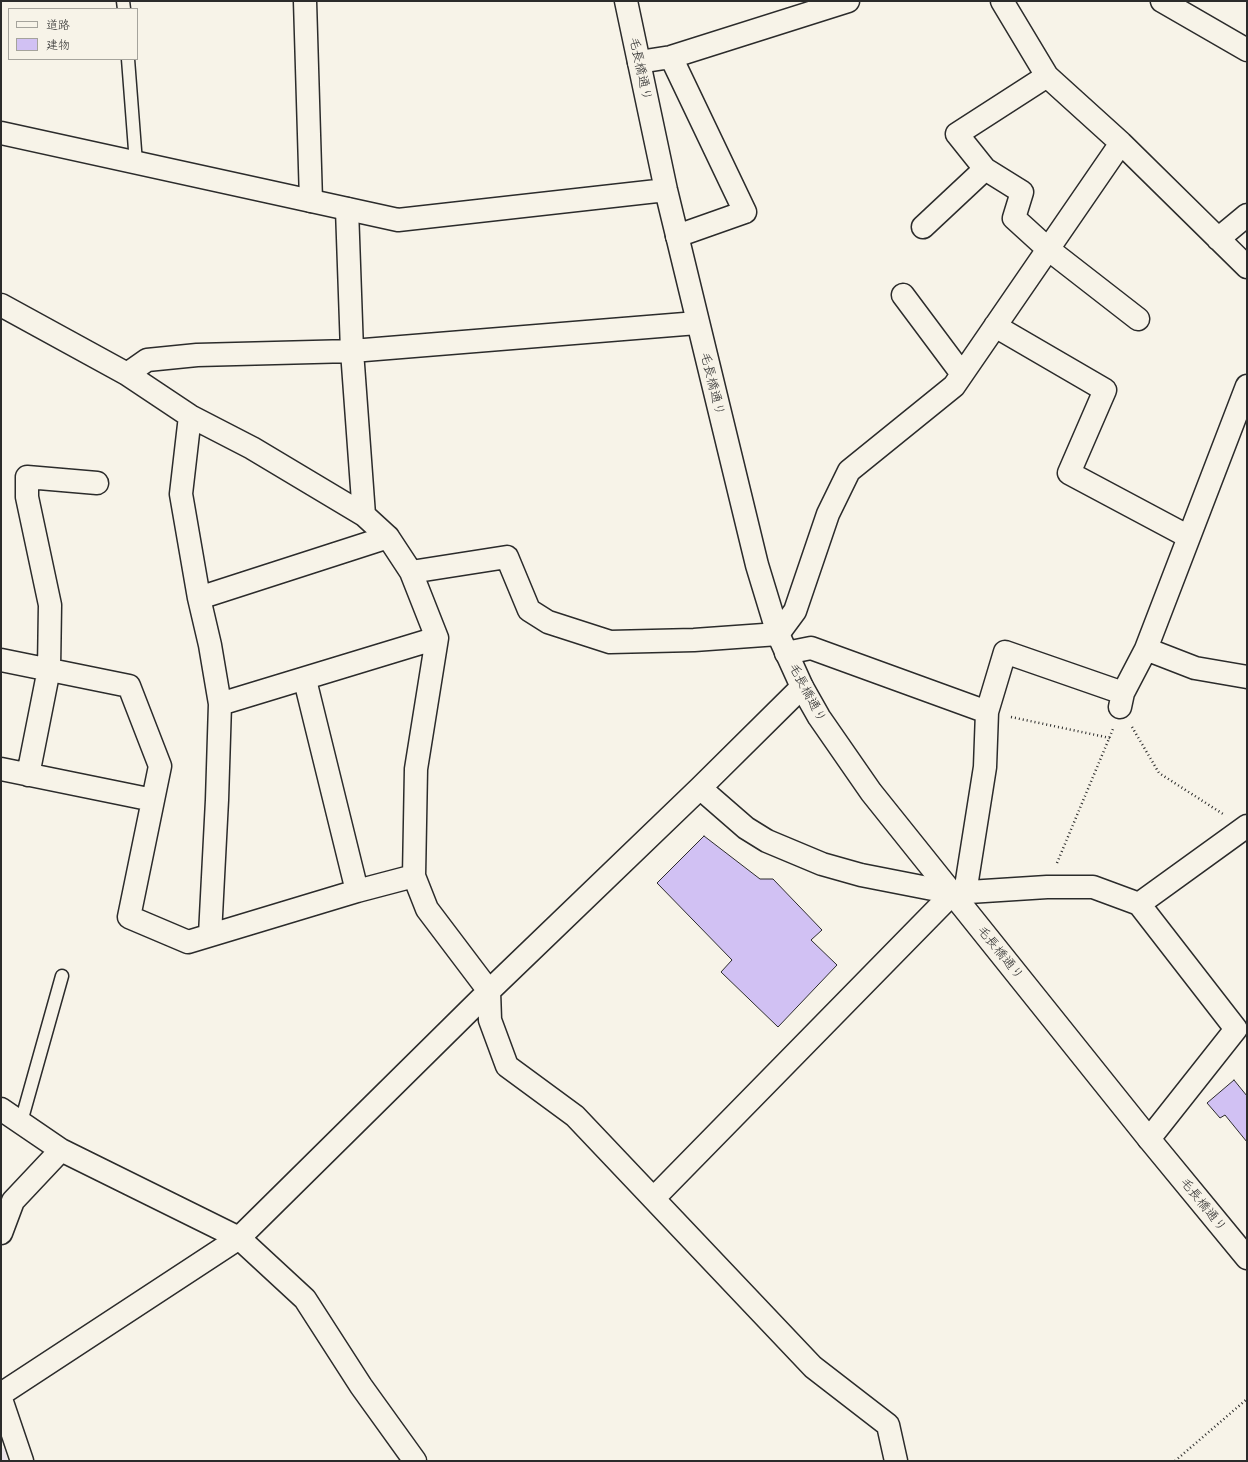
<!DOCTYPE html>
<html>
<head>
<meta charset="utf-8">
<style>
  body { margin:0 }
  #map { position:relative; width:1248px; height:1462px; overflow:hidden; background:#f7f3e8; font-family:"Patrick Hand","Klee One",sans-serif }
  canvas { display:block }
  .frame { position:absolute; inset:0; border:2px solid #2b2b2b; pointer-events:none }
  .legend { position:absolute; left:8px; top:8px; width:130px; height:52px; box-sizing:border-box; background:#f7f3e8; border:1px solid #a5a39c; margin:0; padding:5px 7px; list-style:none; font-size:12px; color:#2b2b2b }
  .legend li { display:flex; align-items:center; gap:8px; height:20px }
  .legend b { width:20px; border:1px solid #a5a39c }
</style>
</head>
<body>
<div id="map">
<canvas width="1248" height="1462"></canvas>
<div class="frame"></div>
<ul class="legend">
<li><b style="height:5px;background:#f7f3e8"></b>道路</li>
<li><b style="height:11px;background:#d1c1f3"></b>建物</li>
</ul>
</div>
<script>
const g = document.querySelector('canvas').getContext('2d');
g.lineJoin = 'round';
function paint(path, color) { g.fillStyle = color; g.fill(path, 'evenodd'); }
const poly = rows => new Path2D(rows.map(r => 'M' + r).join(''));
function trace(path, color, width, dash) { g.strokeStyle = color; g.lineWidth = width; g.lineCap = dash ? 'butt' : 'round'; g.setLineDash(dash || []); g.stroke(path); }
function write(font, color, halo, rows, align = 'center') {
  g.font = font + ' "Patrick Hand","Klee One",sans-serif'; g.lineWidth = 3; g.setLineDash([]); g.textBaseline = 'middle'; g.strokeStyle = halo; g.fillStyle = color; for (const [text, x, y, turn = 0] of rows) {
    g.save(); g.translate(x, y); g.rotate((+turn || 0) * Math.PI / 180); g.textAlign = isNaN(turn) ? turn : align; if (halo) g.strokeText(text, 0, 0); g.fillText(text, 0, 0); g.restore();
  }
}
const built = poly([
  [1,1446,5,1451,8,1461,1,1461]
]);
const building = poly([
  [704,836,760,879,773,879,822,930,811,940,837,965,778,1027,721,972,732,960,657,883,704,836],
  [1234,1080,1247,1096,1247,1142,1225,1115,1220,1118,1207,1103,1234,1080]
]);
const path = poly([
  [1011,717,1110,738],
  [1132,727,1159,773,1223,814],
  [1057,863,1113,729],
  [1175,1461,1247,1399]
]);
const service = poly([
  [123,1,124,9],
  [128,59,136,163],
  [21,1122,62,976]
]);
const minor = poly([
  [305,1,311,201],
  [1002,1,1047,76,1121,143,1247,267],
  [1162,1,1247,50],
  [671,57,745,212,677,236],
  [639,62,671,57,848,1],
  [1047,76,957,134,985,169,1022,192,1014,218,1048,249,1138,319],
  [347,209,352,351,364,515],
  [923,227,985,169],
  [1218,239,1247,215],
  [903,295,962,374],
  [1,305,127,374,190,416,252,448,364,515,388,537,411,572,437,638,416,769,414,876,427,909,489,991,490,1020,507,1066,575,1116,813,1367,888,1425,896,1461],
  [995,326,1105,390,1069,473,1189,537],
  [127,374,147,360,197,355,352,351,697,323],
  [190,416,181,494,199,598,210,645,220,704,217,800,210,935],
  [411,572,507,557,529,610,548,622,610,642,694,640,778,634,795,611,828,514,849,471,954,386,1121,143],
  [199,598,388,537],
  [1146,649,1195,668,1247,677],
  [786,653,811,648,987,712],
  [1,660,129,686,160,766,129,917,188,942,357,891,414,876],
  [305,680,357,891],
  [220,704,437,638],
  [1120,707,1123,693,1146,649,1247,386],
  [1,769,153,800],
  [28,775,49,669,50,605,27,497,27,477,97,483],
  [700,788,746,828,767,841,822,864,861,875,953,893],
  [965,893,985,767,987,712,1005,652,1123,693],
  [1139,904,1247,826],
  [1,1109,61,1150,239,1238,305,1299,361,1386,415,1461],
  [654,1198,953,893,1047,887,1093,887,1139,904,1236,1029,1149,1139],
  [1,1233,13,1201,61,1150],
  [1,1394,239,1238,489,991,700,788,802,687],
  [1,1399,22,1461]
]);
const tertiary = poly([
  [626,1,666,190,757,565,778,634,802,687,819,717,871,792,1149,1139,1247,1258],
  [1,133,398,220,666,190]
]);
const streetNames = [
  ["毛長橋通り",640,69,78],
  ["毛長橋通り",712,384,76],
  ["毛長橋通り",807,693,62],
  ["毛長橋通り",1000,953,51],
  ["毛長橋通り",1203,1205,51]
];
paint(built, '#ece4eb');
paint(building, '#d1c1f3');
trace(building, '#2b2b2b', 1);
trace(service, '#2b2b2b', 15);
trace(minor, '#2b2b2b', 25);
trace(tertiary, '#2b2b2b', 25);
trace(path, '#2b2b2b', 2.5, [1, 3]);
trace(service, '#f7f3e8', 12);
trace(minor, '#f7f3e8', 22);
trace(tertiary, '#f7f3e8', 22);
write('13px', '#2b2b2b', '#f7f3e8', streetNames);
</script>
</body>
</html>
